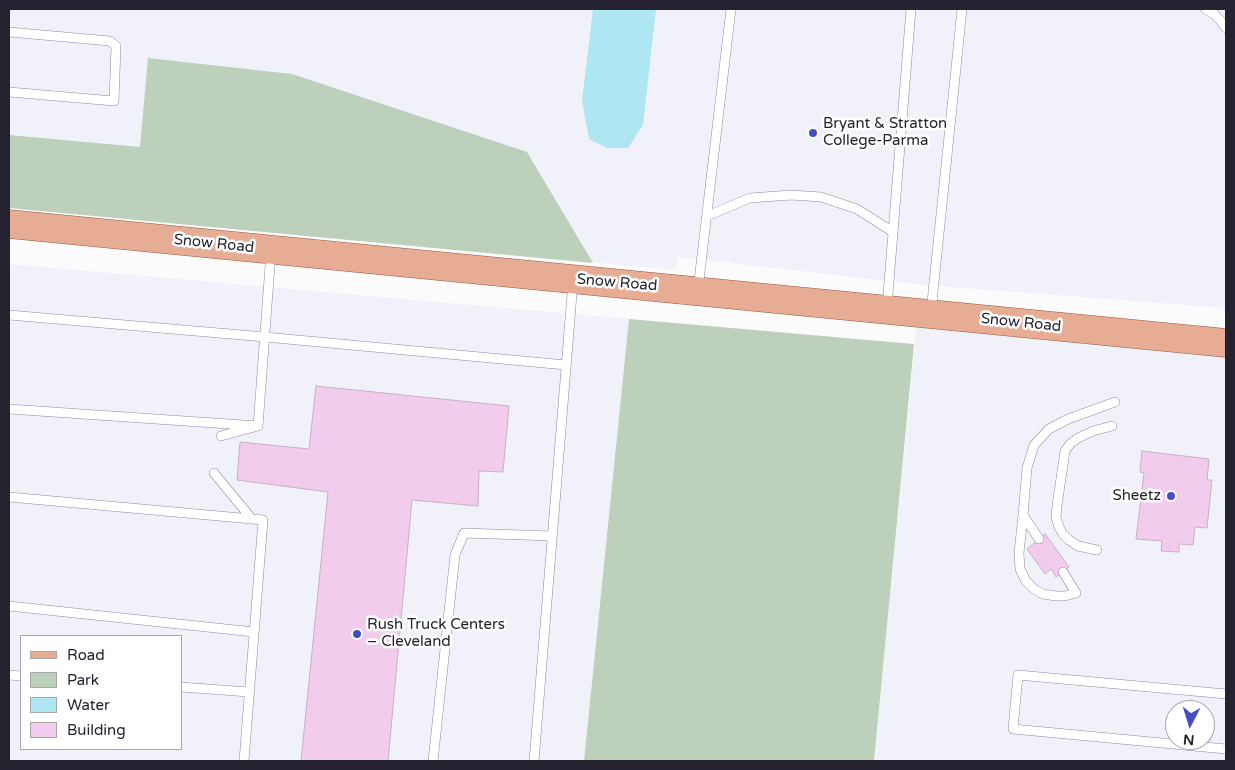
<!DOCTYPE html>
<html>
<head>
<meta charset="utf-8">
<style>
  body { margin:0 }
  #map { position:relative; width:1235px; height:770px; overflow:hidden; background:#fbfbfb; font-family:"Varela Round",sans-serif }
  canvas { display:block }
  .frame { position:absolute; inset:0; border:10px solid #24222e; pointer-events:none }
  .legend { position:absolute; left:20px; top:635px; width:162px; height:115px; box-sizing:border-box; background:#fff; border:1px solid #a7a7ab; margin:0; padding:6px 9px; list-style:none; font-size:15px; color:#24222e }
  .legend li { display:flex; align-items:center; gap:10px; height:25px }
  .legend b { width:25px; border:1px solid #a7a7ab }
  .north { position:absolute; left:1165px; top:700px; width:50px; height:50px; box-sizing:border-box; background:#fff; border:1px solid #a7a7ab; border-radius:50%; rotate:185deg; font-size:14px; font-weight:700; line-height:20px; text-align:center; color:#24222e }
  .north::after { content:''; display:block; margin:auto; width:18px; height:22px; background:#424ec3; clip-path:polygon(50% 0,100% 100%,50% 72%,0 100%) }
</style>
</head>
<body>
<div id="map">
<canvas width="1235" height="770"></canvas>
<div class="frame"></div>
<ul class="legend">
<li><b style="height:6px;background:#e7ac94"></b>Road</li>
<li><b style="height:14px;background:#bcd0bc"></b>Park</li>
<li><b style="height:14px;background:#aee7f2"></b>Water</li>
<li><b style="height:14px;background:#f1ccec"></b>Building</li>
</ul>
<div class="north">N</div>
</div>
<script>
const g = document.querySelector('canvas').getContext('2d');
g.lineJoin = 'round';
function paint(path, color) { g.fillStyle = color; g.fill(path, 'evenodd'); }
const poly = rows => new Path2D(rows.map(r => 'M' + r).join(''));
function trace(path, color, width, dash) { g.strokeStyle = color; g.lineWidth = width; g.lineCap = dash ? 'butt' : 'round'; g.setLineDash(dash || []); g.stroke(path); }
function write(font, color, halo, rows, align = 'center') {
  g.font = font + ' "Varela Round",sans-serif'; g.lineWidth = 5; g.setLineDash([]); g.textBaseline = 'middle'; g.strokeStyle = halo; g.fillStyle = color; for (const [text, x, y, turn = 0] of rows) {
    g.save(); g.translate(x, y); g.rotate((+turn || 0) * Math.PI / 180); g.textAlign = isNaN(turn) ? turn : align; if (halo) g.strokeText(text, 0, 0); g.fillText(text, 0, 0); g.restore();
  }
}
const built = poly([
  [9,9,1226,9,1226,308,924,285,678,257,676,270,9,208],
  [9,264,629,319,584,761,9,761],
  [21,636,181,636,181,749,21,749],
  [917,322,1226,354,1226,761,874,761],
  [1175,710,1205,710,1205,740,1175,740]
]);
const green = poly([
  [148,58,292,74,527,152,593,263,9,208,9,135,140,147],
  [629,319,914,344,874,761,584,761]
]);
const water = poly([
  [593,9,656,9,643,125,628,148,607,148,589,139,582,101]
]);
const building = poly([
  [316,386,509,406,503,472,479,471,478,506,412,500,388,761,301,761,328,492,237,480,240,442,309,449,316,386],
  [1142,451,1209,459,1207,480,1212,480,1207,528,1195,527,1193,545,1179,544,1179,552,1161,551,1162,541,1136,539,1144,473,1140,472,1142,451],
  [1045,534,1069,567,1056,577,1051,569,1045,574,1027,549,1045,534]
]);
const service = poly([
  [1205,9,1214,14,1219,19,1226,28],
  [9,32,110,41,116,46,114,101,9,92],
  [707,216,750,198,791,195,821,197,857,209,893,232],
  [698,289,731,9],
  [887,307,911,9],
  [931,312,962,9],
  [9,315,265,337,566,365],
  [9,409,258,426],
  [221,436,258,426,271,252],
  [214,473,251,518],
  [9,497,263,520,244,761],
  [1023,515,1019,553,1020,569,1026,581,1034,589,1043,594,1056,596,1065,596,1076,593,1063,572],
  [1039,539,1023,515,1027,468,1034,445,1049,429,1068,419,1115,402],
  [1097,550,1078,546,1069,540,1063,534,1059,527,1056,517,1057,506,1065,451,1070,444,1078,438,1093,431,1112,426],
  [9,606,254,632],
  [9,675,21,676],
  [181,687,249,692],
  [1226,694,1018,675,1013,729,1226,749],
  [433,761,455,555,464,533,552,536],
  [534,761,573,282]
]);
const primary = poly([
  [9,224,1226,343]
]);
const markers = [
  [813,133,5,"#424ec3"],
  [1171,496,5,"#424ec3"],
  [357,634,5,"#424ec3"]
];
const poiNames = [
  ["Bryant & Stratton",823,124],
  ["College-Parma",823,141],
  ["Sheetz",1161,496,"right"],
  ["Rush Truck Centers",367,625],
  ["– Cleveland",367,642]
];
const streetNames = [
  ["Snow Road",214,244,6],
  ["Snow Road",617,283,5],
  ["Snow Road",1021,323,6]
];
paint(built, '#f1f1f9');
paint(green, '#bcd0bc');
paint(water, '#aee7f2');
paint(building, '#f1ccec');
trace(building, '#cbb0c7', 1);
trace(service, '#8e89a8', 10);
trace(primary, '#985842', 29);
trace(service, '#fff', 9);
trace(primary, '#e7ac94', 28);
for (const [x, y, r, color] of markers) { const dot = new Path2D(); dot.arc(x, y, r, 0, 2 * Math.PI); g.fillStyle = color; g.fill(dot); trace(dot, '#fff', 2); }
write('15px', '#24222e', '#fff', poiNames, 'left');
write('15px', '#24222e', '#fff', streetNames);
</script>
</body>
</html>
